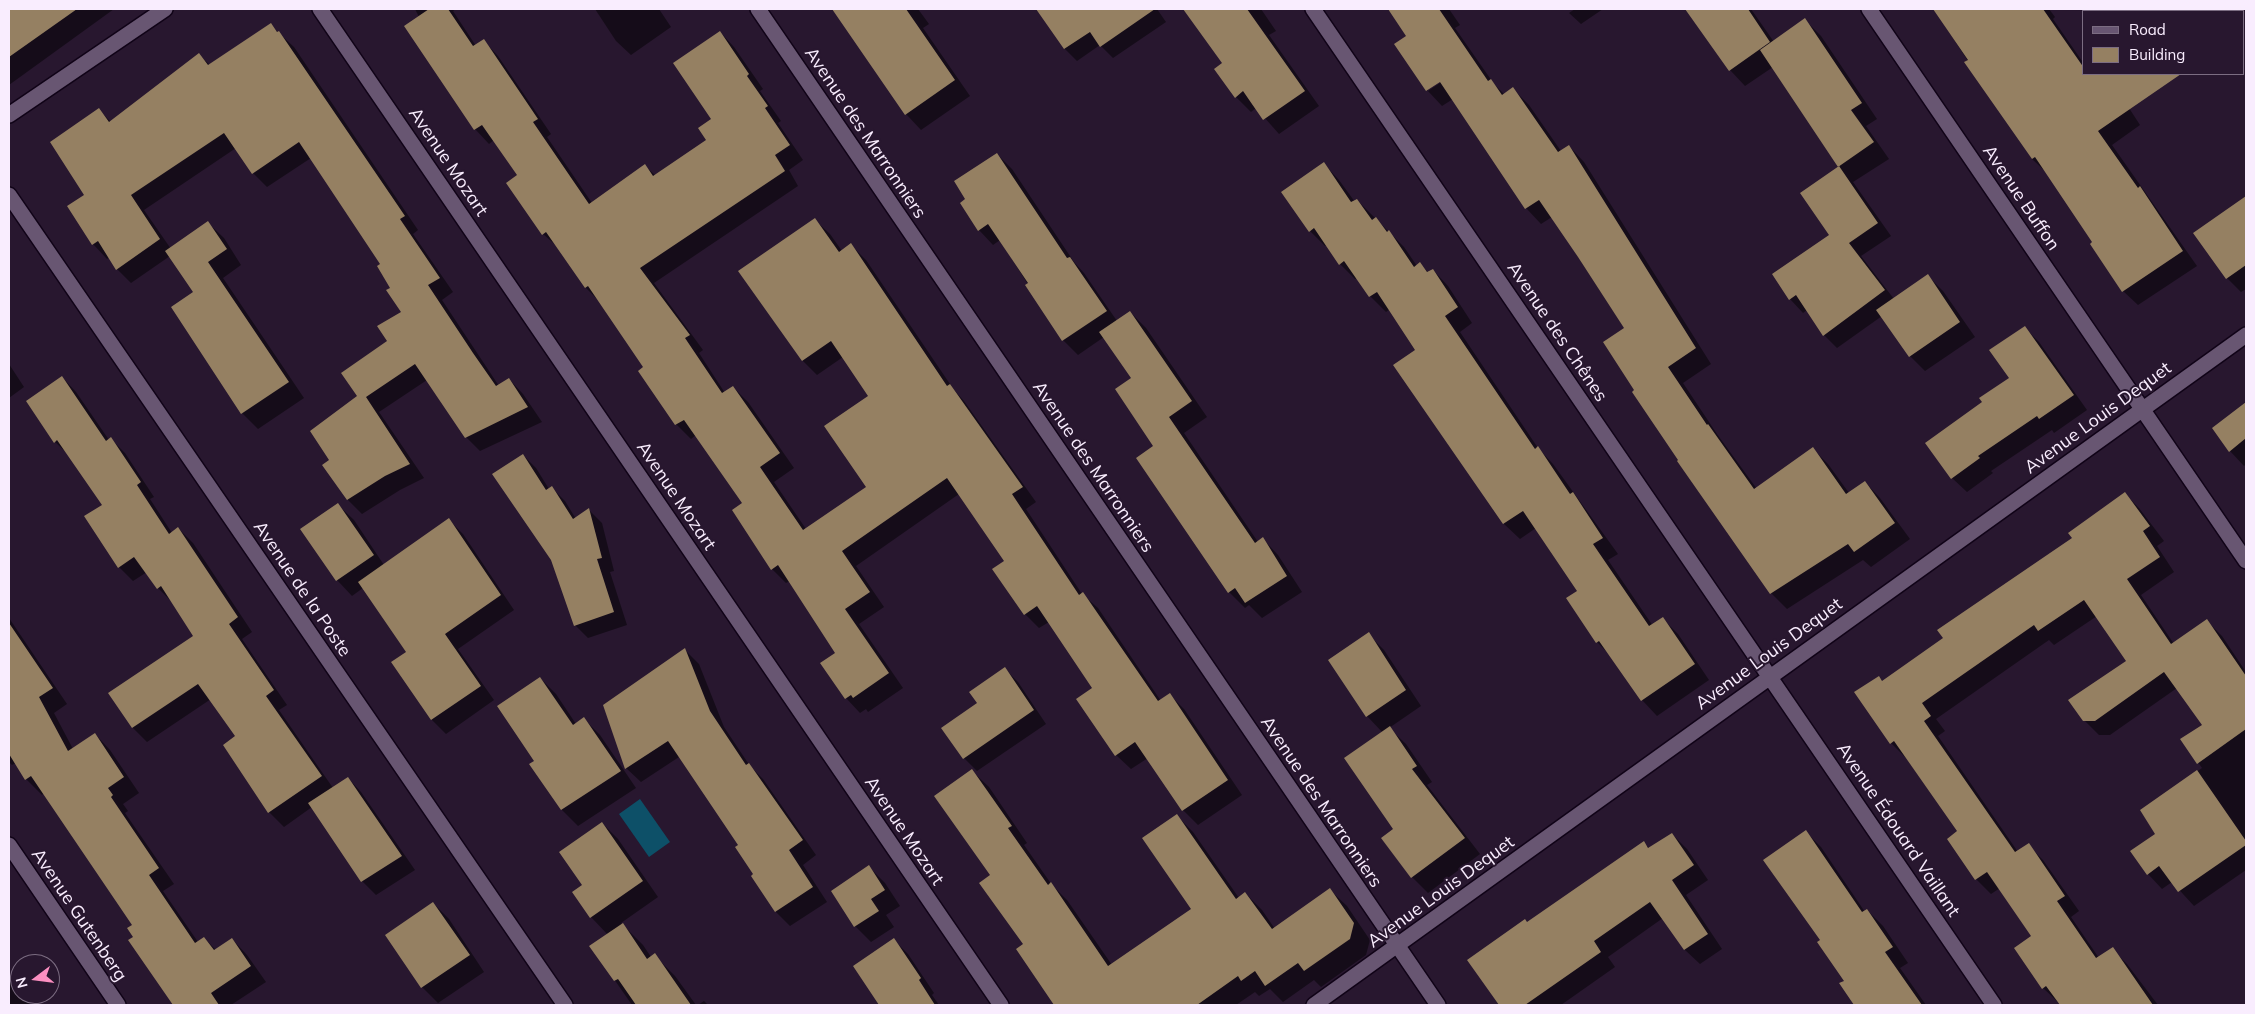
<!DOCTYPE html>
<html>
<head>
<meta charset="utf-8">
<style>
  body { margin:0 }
  #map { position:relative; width:2255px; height:1014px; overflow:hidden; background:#28172f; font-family:Mulish,sans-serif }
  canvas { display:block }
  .frame { position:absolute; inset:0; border:10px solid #f9edfe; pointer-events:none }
  .legend { position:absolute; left:2082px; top:10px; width:162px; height:65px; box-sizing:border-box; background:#28172f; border:1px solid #7c6d82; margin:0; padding:6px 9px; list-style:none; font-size:15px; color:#f9edfe }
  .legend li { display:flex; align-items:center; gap:10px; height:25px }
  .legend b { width:25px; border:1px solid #7c6d82 }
  .north { position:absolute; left:10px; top:954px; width:50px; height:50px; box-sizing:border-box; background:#28172f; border:1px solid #7c6d82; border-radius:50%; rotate:255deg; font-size:14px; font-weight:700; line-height:20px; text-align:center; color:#f9edfe }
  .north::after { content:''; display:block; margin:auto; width:18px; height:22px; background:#fc8fc1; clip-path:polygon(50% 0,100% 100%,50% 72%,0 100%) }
</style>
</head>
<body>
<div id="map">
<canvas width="2255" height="1014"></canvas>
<div class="frame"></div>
<ul class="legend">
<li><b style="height:6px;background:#685672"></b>Road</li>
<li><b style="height:14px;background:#958062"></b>Building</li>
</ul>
<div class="north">N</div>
</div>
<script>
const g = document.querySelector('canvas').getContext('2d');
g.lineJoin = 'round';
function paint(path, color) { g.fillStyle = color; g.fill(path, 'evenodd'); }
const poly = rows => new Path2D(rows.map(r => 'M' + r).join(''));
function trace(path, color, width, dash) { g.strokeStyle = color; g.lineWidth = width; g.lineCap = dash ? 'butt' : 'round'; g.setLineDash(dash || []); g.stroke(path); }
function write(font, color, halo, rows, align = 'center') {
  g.font = font + ' Mulish,sans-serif'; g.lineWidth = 4; g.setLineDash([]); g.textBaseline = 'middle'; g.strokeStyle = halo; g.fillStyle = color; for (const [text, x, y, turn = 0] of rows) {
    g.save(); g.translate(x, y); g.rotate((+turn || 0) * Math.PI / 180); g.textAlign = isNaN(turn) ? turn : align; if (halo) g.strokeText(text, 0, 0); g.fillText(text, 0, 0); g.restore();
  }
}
const water = poly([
  [640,799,670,842,649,857,619,814]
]);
const shadow = poly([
  [9,9,114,9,9,85],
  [415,9,456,9,453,11,476,46,484,41,498,56,551,134,547,137,592,203,645,166,656,176,707,140,713,119,720,32,734,47,763,89,760,91,781,121,778,123,803,160,789,170,798,186,654,283,703,350,699,353,725,393,733,387,748,402,794,468,774,482,806,529,867,487,870,396,843,357,817,375,802,360,815,220,830,234,842,251,851,245,866,260,954,390,964,401,1036,502,1026,509,1082,594,1098,608,1161,701,1170,695,1184,709,1242,795,1198,825,1183,810,1148,758,1131,769,1116,755,1094,688,1049,622,1039,628,1025,614,1005,561,959,494,856,566,884,607,859,624,903,688,868,712,866,709,860,713,846,698,836,653,790,581,786,583,772,569,744,504,696,435,691,439,676,424,640,371,645,368,600,302,586,288,559,248,543,234,519,176,494,140,489,144,475,129],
  [595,9,659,9,671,27,631,55,616,41],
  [834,9,918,9,929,24,923,28,970,96,921,130,906,114],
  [1037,9,1157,9,1166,22,1113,58,1100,45,1077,61,1065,49],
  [1184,9,1261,9,1276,31,1269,35,1319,106,1279,134,1256,108,1251,112,1236,97,1223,63],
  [1389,9,1449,9,1460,25,1455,28,1494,84,1505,95,1513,89,1529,105,1561,151,1569,146,1584,162,1711,364,1683,383,1717,434,1757,489,1813,449,1828,464,1849,493,1865,482,1880,498,1910,539,1871,567,1863,560,1787,609,1771,593,1678,462,1680,461,1636,391,1625,329,1552,217,1541,224,1526,208,1453,99,1442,106,1427,90,1408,36],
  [1444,77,1446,79,1428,91,1428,88],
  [1575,9,1603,9,1581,24,1569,13],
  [1698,9,1751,9,1774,42,1805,20,1821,36,1877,119,1866,126,1889,159,1853,182,1891,236,1861,256,1894,299,1928,276,1943,291,1975,337,1925,371,1910,356,1882,316,1837,348,1824,335,1807,310,1803,313,1790,299,1831,236,1802,193,1840,167,1773,67,1745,86,1730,70,1691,14],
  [1934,9,2049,9,2055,17,2053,19,2082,61,2084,59,2084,74,2107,74,2140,125,2112,145,2197,266,2138,305,2123,291,2091,244,2094,242,2047,173,2032,159],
  [270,25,294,47,418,230,413,234,453,292,442,300,499,386,509,379,523,394,542,422,480,451,466,437,427,380,379,412,424,478,400,490,362,514,348,500,324,465,331,461,359,396,402,313,382,264,311,158,267,187,253,173,236,148,144,210,171,249,208,223,224,238,241,265,223,278,304,398,258,429,242,413,173,307,195,292,170,256,131,283,117,269,110,257,107,259,93,244,68,207,86,195,99,110,111,122,199,55,210,65],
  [997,154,1012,169,1074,262,1084,273,1117,321,1130,312,1146,328,1207,417,1184,433,1258,542,1263,539,1278,555,1302,592,1262,618,1249,605,1245,608,1229,592,1155,447,1133,379,1104,337,1078,355,1063,340,1000,240,993,245,979,230,966,199],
  [1324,164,1339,180,1355,202,1357,200,1404,247,1417,266,1420,264,1429,273,1433,270,1448,286,1472,323,1460,332,1538,448,1553,464,1618,554,1608,560,1653,626,1663,619,1678,634,1709,680,1657,716,1642,700,1611,656,1597,642,1579,591,1536,528,1520,539,1504,524,1395,365,1417,350,1390,309,1386,312,1370,296,1358,278,1355,279,1340,264,1327,245,1325,246,1310,231],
  [2246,197,2246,289,2241,292,2227,278,2195,233],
  [2024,327,2039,342,2087,410,2054,433,2052,430,1991,471,1993,473,1967,492,1952,478,1983,402,2011,378],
  [9,364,24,387,9,398],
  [62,377,76,392,109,440,111,439,125,453,154,497,150,499,172,533,178,528,193,543,252,632,242,639,287,705,279,710,333,788,348,778,361,792,415,870,376,895,362,881,312,807,284,827,269,812,224,746,237,737,211,699,147,742,133,728,110,693,195,636,172,602,158,588,147,572,133,581,119,567,103,505,70,456,55,442,28,401],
  [2246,404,2246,464,2244,466,2230,451,2213,428],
  [523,455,536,468,549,489,552,488,565,501,576,519,589,510,602,523,614,571,610,572,627,625,588,638,575,625],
  [2124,493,2139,508,2164,541,2157,546,2174,572,2141,595,2174,644,2207,621,2222,636,2246,672,2246,870,2194,906,2172,882,2162,889,2148,874,2157,834,2141,810,2202,768,2182,739,2203,725,2177,688,2110,735,2099,735,2084,720,2128,661,2097,616,2054,645,2049,640,1936,719,1945,731,1938,736,2018,852,2028,845,2043,860,2079,911,2071,917,2099,958,2112,949,2127,964,2158,1005,2061,1005,2043,988,2033,936,2000,888,1991,894,1976,879,1959,832,1906,758,1891,743,1856,693,1879,678,1883,682,1944,638,2074,538],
  [338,505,354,520,384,565,449,520,463,534,514,610,458,649,494,700,446,734,432,720,393,663,407,653,363,588,352,596,337,580],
  [9,618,67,704,54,713,73,749,95,734,110,750,139,793,123,804,128,811,125,813,174,884,163,891,198,942,204,938,216,950,232,939,247,955,266,982,231,1005,175,1005,130,940,134,937,133,925,44,793,42,795,26,779,16,763,12,765,9,762,9,712,15,708,9,698],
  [1368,634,1384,650,1421,706,1389,728,1406,744,1432,782,1427,785,1480,854,1428,893,1412,877,1394,829,1383,733,1367,716],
  [685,650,699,664,724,727,750,766,763,779,816,855,803,865,827,902,790,926,776,912,752,876,755,874,740,845,679,757,641,782,626,768],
  [1005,669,1018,682,1046,724,977,771,964,758,979,704],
  [540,678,556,694,576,724,584,719,600,735,636,788,578,826,562,810,531,764,535,761],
  [972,771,989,787,1027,843,1024,845,1052,885,1067,900,1112,965,1193,910,1177,816,1193,832,1239,898,1245,893,1262,910,1275,929,1330,890,1347,906,1370,940,1366,955,1321,987,1314,980,1283,1002,1270,989,1259,996,1255,992,1236,1005,1056,1005,1018,949,1025,945,991,876],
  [602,823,618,839,658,897,621,923,643,945,651,957,654,955,675,976,696,1005,632,1005,591,946,608,935,591,917,584,886],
  [1806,832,1821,847,1865,912,1867,910,1883,926,1908,963,1900,968,1926,1005,1856,1005,1841,984,1845,981,1822,941],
  [1672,834,1687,849,1708,880,1686,895,1722,949,1700,964,1685,950,1663,918,1608,957,1615,967,1561,1005,1500,1005,1469,960,1528,923,1644,843,1650,849],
  [869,867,885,883,900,906,886,915,894,927,871,942,855,926],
  [433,903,449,919,484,972,438,1003,422,987,386,935],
  [894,940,908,954,934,993,932,995,939,1005,881,1005,854,966],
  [9,979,20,994,31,1005,9,1005],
  [704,1001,708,1005,698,1005]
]);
const building = poly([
  [9,9,77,9,9,57],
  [429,9,448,9,473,46,484,39,538,119,533,122,589,204,645,164,653,176,706,140,698,128,711,119,673,63,720,31,749,74,747,76,768,106,765,108,790,145,775,155,785,171,640,268,690,335,685,338,722,393,733,386,780,453,760,467,803,530,866,487,824,426,868,396,831,341,802,361,738,271,815,218,839,252,851,243,947,386,950,384,1023,487,1012,494,1079,595,1083,592,1158,701,1170,693,1228,780,1182,811,1135,742,1115,756,1076,699,1092,688,1037,606,1024,615,992,569,1004,561,947,478,842,551,870,592,845,609,889,673,853,698,851,695,845,699,820,663,835,653,778,565,771,570,732,510,742,503,684,420,675,425,638,371,643,367,588,286,585,288,546,232,542,235,506,183,517,175,482,125,474,130,404,26],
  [832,9,906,9,955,80,905,115],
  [1036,9,1155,9,1100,47,1090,32,1064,49],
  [1183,9,1247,9,1305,91,1263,120,1243,91,1235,98,1214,69,1222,63],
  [1388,9,1439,9,1488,81,1491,79,1502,95,1513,87,1558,152,1569,145,1696,348,1668,367,1707,425,1708,424,1754,489,1813,447,1846,494,1865,481,1895,523,1854,552,1848,544,1770,594,1677,461,1678,460,1632,392,1634,390,1603,342,1624,328,1578,257,1539,200,1525,209,1440,82,1426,91,1394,44,1406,36],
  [1685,9,1748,9,1770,42,1729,71],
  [1933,9,2043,9,2084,68,2084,74,2181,74,2098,131,2138,188,2140,186,2183,251,2122,292,2090,244,2092,242,2035,157,2032,159,1964,62,1968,60],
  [1805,18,1862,103,1851,110,1874,142,1838,167,1760,50],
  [271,23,277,32,279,31,405,216,400,219,440,278,428,285,473,353,496,386,509,378,528,407,465,438,415,364,366,397,410,464,385,476,347,500,322,465,329,460,310,431,357,396,341,373,387,341,377,326,401,312,386,290,390,288,377,266,380,264,299,142,252,174,224,133,131,195,160,239,116,270,98,241,92,245,67,206,84,195,50,142,99,108,109,122,199,53,208,65],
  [997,153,1067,258,1070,257,1107,311,1062,341,1025,285,1028,283,988,224,978,231,960,203,965,199,954,181],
  [1324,162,1351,202,1357,199,1372,220,1376,217,1387,232,1389,230,1414,267,1420,262,1427,272,1433,269,1458,307,1445,316,1535,449,1538,446,1570,494,1573,492,1603,538,1593,544,1649,626,1663,617,1695,664,1641,701,1599,641,1596,643,1566,598,1577,591,1523,511,1503,524,1393,365,1415,350,1377,292,1369,297,1344,261,1339,265,1314,228,1309,232,1281,192],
  [1839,166,1878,223,1849,243,1885,290,1823,336,1796,295,1789,300,1772,274,1829,235,1800,193],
  [2246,196,2246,265,2226,279,2193,233],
  [208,221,227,249,208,262,289,382,241,414,171,307,193,292,165,251],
  [1928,274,1960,322,1909,357,1876,310],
  [1130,311,1192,401,1169,417,1255,543,1263,537,1287,576,1245,603,1235,588,1228,593,1136,458,1153,446,1115,389,1131,378,1099,332],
  [2025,326,2074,395,2039,419,2037,416,1978,456,1980,458,1951,479,1925,443,1982,402,1979,398,2009,378,1989,350],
  [62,376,106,441,111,437,141,482,137,485,169,534,178,527,238,617,229,624,274,690,266,696,322,776,268,813,223,745,235,736,198,684,132,728,108,693,193,636,161,586,157,589,134,557,118,568,84,516,102,505,57,440,54,443,26,401],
  [2246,402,2246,438,2229,452,2212,428],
  [523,454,546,490,552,486,573,519,589,508,602,558,597,559,614,612,574,626,551,560,492,474],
  [2125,492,2150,526,2143,531,2160,557,2127,579,2171,644,2207,619,2246,676,2246,729,2197,764,2180,739,2202,725,2164,672,2095,721,2083,721,2068,700,2126,661,2084,600,2038,631,2034,625,1922,703,1931,716,1924,721,2015,852,2029,843,2065,896,2057,901,2096,958,2113,947,2153,1005,2060,1005,2046,986,2042,989,2014,948,2031,936,1987,872,1975,880,1947,839,1957,831,1894,741,1890,744,1854,692,1879,676,1882,681,1943,638,1937,630,2072,538,2068,533],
  [338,503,374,555,336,581,300,529],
  [449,518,501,595,445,634,481,686,431,720,391,662,406,652,358,582],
  [9,623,53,688,39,697,68,751,95,733,124,777,108,788,113,795,111,797,159,868,149,875,195,943,204,937,214,950,232,938,251,966,211,993,219,1005,173,1005,128,940,133,937,127,928,132,925,31,776,25,780,9,754],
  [1369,632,1406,690,1366,717,1328,660],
  [685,648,710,711,746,765,749,763,803,840,789,850,813,887,775,912,751,876,753,874,735,847,738,845,668,741,625,769,603,705],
  [1005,667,1034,710,963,759,941,728,977,703,969,692],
  [540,677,573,725,584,717,621,771,561,810,529,764,534,761,497,706],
  [1390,726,1417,766,1412,769,1465,838,1411,878,1381,838,1393,829,1344,758],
  [972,769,1012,826,1008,828,1048,885,1051,882,1108,966,1191,909,1142,838,1177,814,1236,899,1245,892,1272,929,1330,888,1354,923,1350,939,1304,971,1298,963,1265,986,1255,971,1241,981,1238,976,1197,1005,1054,1005,1016,949,1023,944,979,883,990,875,934,796],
  [2197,770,2246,841,2246,845,2178,892,2159,866,2147,875,2130,851,2155,834,2140,810],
  [348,777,402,856,361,882,308,803],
  [602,822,643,881,590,918,572,892,582,885,559,852],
  [1806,830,1862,912,1867,909,1893,947,1885,952,1922,1005,1854,1005,1839,983,1844,981,1817,942,1820,940,1763,860],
  [1672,833,1694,865,1672,880,1708,934,1684,950,1650,902,1594,941,1601,952,1525,1005,1499,1005,1467,960,1525,919,1527,922,1644,841,1648,848],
  [869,865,885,890,871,899,879,911,854,927,831,891],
  [433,902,470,955,421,988,385,935],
  [623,923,647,959,655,953,691,1005,636,1005,618,979,614,981,589,946],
  [894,938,921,978,919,980,935,1005,879,1005,853,966]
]);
const street = poly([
  [320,9,1001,1005],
  [758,9,1438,1005],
  [1313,9,1994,1005],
  [1869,9,2246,561],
  [9,115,165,9],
  [9,195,565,1005],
  [9,845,118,1005],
  [1314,1005,2246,335]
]);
const streetNames = [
  ["Avenue des Marronniers",865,133,56],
  ["Avenue Mozart",448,162,56],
  ["Avenue Buffon",2021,198,56],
  ["Avenue des Chênes",1557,332,56],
  ["Avenue Louis Dequet",2098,418,-36],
  ["Avenue des Marronniers",1093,467,56],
  ["Avenue Mozart",676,496,56],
  ["Avenue de la Poste",302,589,56],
  ["Avenue Louis Dequet",1769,654,-36],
  ["Avenue des Marronniers",1321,802,56],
  ["Avenue Édouard Vaillant",1898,830,56],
  ["Avenue Mozart",904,831,56],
  ["Avenue Louis Dequet",1441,892,-36],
  ["Avenue Gutenberg",79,915,56]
];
paint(water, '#0d5068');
paint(shadow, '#0007');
paint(building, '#958062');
trace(street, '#100317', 18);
trace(street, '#685672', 15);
write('18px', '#f9edfe', '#28172f', streetNames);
</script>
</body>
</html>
